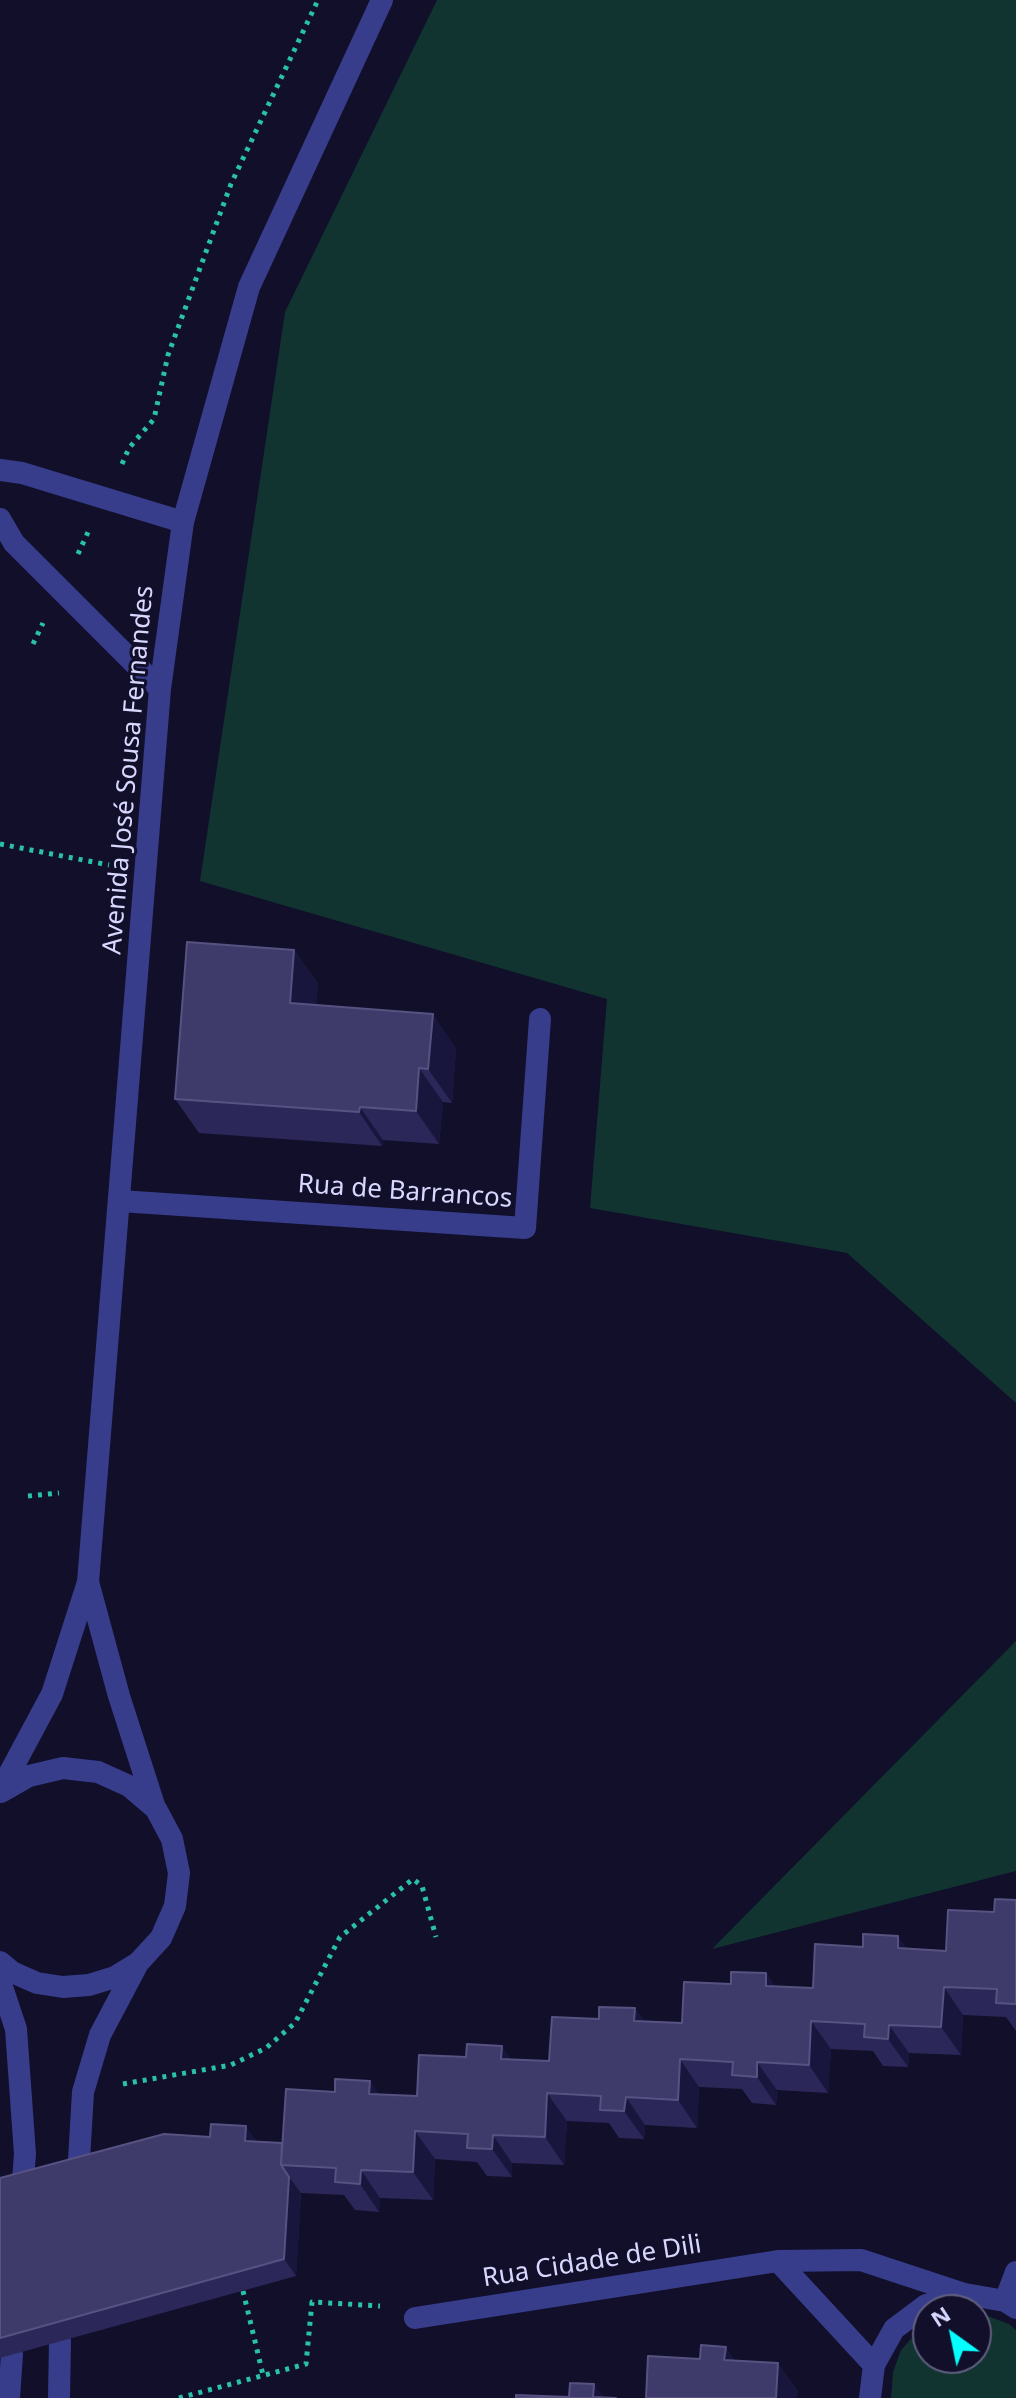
<!DOCTYPE html>
<html>
<head>
<meta charset="utf-8">
<style>
  body { margin:0 }
  #map { position:relative; width:1016px; height:2398px; overflow:hidden; background:#110f2a; font-family:"Noto Sans",sans-serif }
  canvas { display:block }
  .north { position:absolute; left:912px; top:2294px; width:80px; height:80px; box-sizing:border-box; background:#110f2a; border:2px solid #615f7f; border-radius:50%; rotate:327deg; font-size:22px; font-weight:700; line-height:32px; text-align:center; color:#d8d8ff }
  .north::after { content:''; display:block; margin:auto; width:28px; height:36px; background:#04ffff; clip-path:polygon(50% 0,100% 100%,50% 72%,0 100%) }
</style>
</head>
<body>
<div id="map">
<canvas width="1016" height="2398"></canvas>
<div class="north">N</div>
</div>
<script>
const g = document.querySelector('canvas').getContext('2d');
g.lineJoin = 'round';
function paint(path, color) { g.fillStyle = color; g.fill(path, 'evenodd'); }
const poly = rows => new Path2D(rows.map(r => 'M' + r).join(''));
function trace(path, color, width, dash) { g.strokeStyle = color; g.lineWidth = width; g.lineCap = dash ? 'butt' : 'round'; g.setLineDash(dash || []); g.stroke(path); }
function write(font, color, halo, rows, align = 'center') {
  g.font = font + ' "Noto Sans",sans-serif'; g.lineWidth = 6; g.setLineDash([]); g.textBaseline = 'middle'; g.strokeStyle = halo; g.fillStyle = color; for (const [text, x, y, turn = 0] of rows) {
    g.save(); g.translate(x, y); g.rotate((+turn || 0) * Math.PI / 180); g.textAlign = isNaN(turn) ? turn : align; if (halo) g.strokeText(text, 0, 0); g.fillText(text, 0, 0); g.restore();
  }
}
const green = poly([
  [437,0,1016,0,1016,1403,847,1253,590,1208,607,999,200,881,285,312],
  [1016,1641,1016,1871,712,1949],
  [976,2314,985,2315,1009,2324,1016,2330,1016,2398,891,2398,893,2372,901,2350,917,2332,928,2325,928,2358,976,2358]
]);
const path = poly([
  [122,464,129,448,154,419,168,355,231,184,318,0],
  [78,554,89,530],
  [33,644,43,623],
  [0,844,109,865],
  [28,1496,59,1493],
  [123,2084,231,2065,266,2048,295,2023,340,1937,413,1879,422,1886,436,1937],
  [243,2291,263,2375],
  [179,2398,306,2364,312,2302,380,2306]
]);
const minor = poly([
  [0,470,22,473,183,522],
  [0,519,14,543,160,689],
  [120,1201,525,1228,540,1019],
  [778,2261,861,2260,964,2294],
  [1005,2301,1016,2272],
  [415,2318,778,2261,874,2365],
  [870,2398,874,2365,894,2329,926,2305,965,2294,1005,2301,1016,2308]
]);
const tertiary = poly([
  [88,1582,119,1696,155,1808],
  [0,1791,52,1694,88,1582,160,689,183,522,249,287,382,0],
  [0,1962,12,1972,37,1983,63,1987,89,1985,115,1977,138,1963,161,1938,175,1906,179,1873,172,1839,156,1809,129,1786,98,1772,63,1768,29,1776,1,1792],
  [0,1981,16,2029,25,2154,22,2192],
  [78,2177,83,2092,100,2035,138,1963],
  [9,2398,12,2354],
  [59,2398,60,2341]
]);
const wall = poly([
  [294,950,318,984,316,1005,456,1048,452,1103,443,1102,439,1144,383,1140,382,1146,199,1133,175,1099],
  [1016,1900,1016,2031,1006,2017,963,2015,961,2055,909,2053,908,2067,883,2066,873,2051,831,2049,828,2093,777,2090,776,2105,752,2103,742,2089,699,2087,697,2128,645,2125,644,2139,619,2138,609,2123,567,2121,564,2165,512,2163,512,2177,487,2176,477,2162,435,2159,433,2200,380,2198,379,2212,355,2210,344,2195,301,2193,296,2276,0,2358,0,2178,257,2142,282,2143,379,2094,417,2096,511,2059,549,2061,599,2019,635,2008,644,2021,682,2023,731,1984,766,1973,775,1986,813,1988,907,1949,946,1951,994,1912]
]);
const shadedWall = poly([
  [294,950,318,984,314,1037,290,1003],
  [433,1014,456,1048,452,1103,428,1069],
  [419,1068,443,1102,439,1144,416,1111],
  [360,1107,383,1140,382,1146,359,1112],
  [898,1936,918,1964,898,1948],
  [766,1973,786,2001,766,1986],
  [944,1987,963,2015,961,2055,941,2027],
  [635,2008,654,2036,634,2021],
  [811,2021,831,2049,828,2093,809,2065],
  [889,2025,909,2053,908,2067,888,2039],
  [502,2046,521,2074,501,2059],
  [680,2059,699,2087,697,2128,678,2100],
  [757,2062,777,2090,776,2105,757,2077],
  [370,2081,389,2109,369,2094],
  [547,2093,567,2121,564,2165,545,2137],
  [626,2097,645,2125,644,2139,624,2111],
  [246,2126,258,2143,245,2141],
  [415,2131,435,2159,433,2200,413,2172],
  [493,2135,512,2163,512,2177,492,2149],
  [361,2170,380,2198,379,2212,360,2184],
  [289,2177,301,2193,296,2276,284,2259],
  [726,2347,745,2375,724,2360],
  [778,2363,798,2391,797,2398,776,2398],
  [594,2384,604,2398,593,2397]
]);
const building = poly([
  [187,942,294,950,290,1003,433,1014,428,1069,419,1068,416,1111,360,1107,359,1112,175,1099,187,942],
  [995,1899,1016,1900,1016,2004,996,2003,997,1989,944,1987,941,2027,889,2025,888,2039,864,2037,865,2024,811,2021,809,2065,757,2062,757,2077,732,2075,733,2062,680,2059,678,2100,626,2097,624,2111,600,2110,601,2096,547,2093,545,2137,493,2135,492,2149,467,2148,468,2134,415,2131,413,2172,361,2170,360,2184,348,2183,335,2182,336,2168,281,2165,286,2089,335,2092,335,2079,370,2081,369,2094,417,2096,419,2055,466,2057,467,2044,502,2046,501,2059,549,2061,552,2017,599,2019,599,2007,635,2008,634,2021,682,2023,684,1982,731,1984,731,1972,766,1973,766,1986,813,1988,815,1944,863,1947,863,1934,898,1936,898,1948,946,1951,948,1910,994,1912,995,1899],
  [211,2124,246,2126,245,2141,282,2143,281,2165,289,2177,284,2259,0,2338,0,2178,164,2134,210,2137,211,2124],
  [701,2345,726,2347,724,2360,778,2363,776,2398,646,2398,648,2356,700,2359,701,2345],
  [570,2383,594,2384,593,2397,616,2398,516,2398,516,2395,569,2397,570,2383]
]);
const streetNames = [
  ["Avenida José Sousa Fernandes",129,770,-85],
  ["Rua de Barrancos",405,1192,4],
  ["Rua Cidade de Dili",592,2262,-9]
];
paint(green, '#113430');
trace(path, '#29c2a9', 5, [4, 6]);
trace(minor, '#373d8b', 22);
trace(tertiary, '#373d8b', 22);
paint(wall, '#2c2759');
paint(shadedWall, '#19163e');
paint(building, '#3e3a6a');
trace(building, '#565382', 2);
write('26px', '#d8d8ff', '#110f2a', streetNames);
</script>
</body>
</html>
